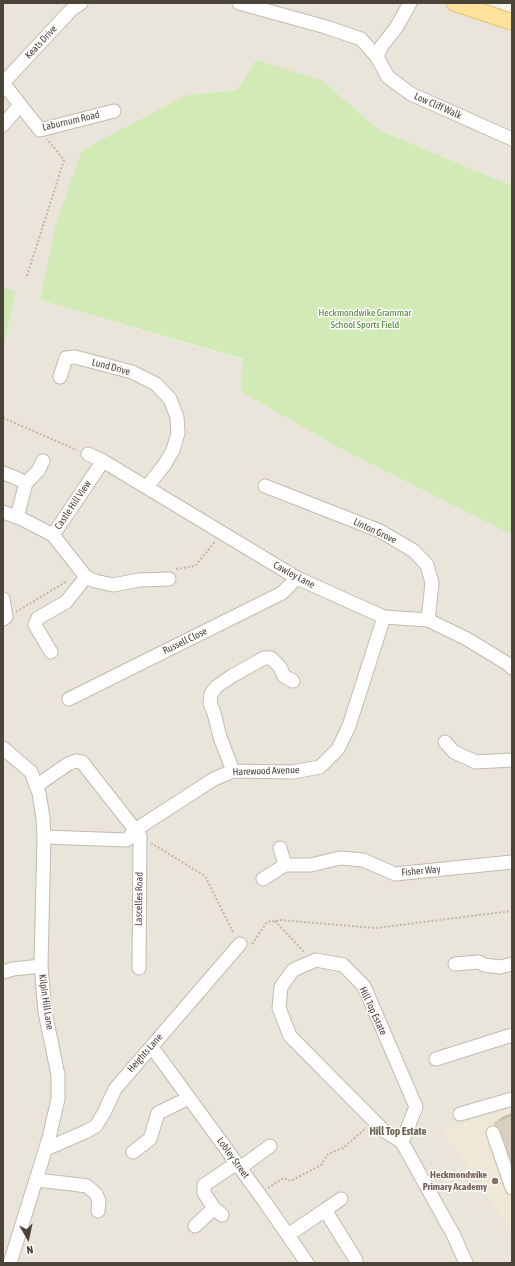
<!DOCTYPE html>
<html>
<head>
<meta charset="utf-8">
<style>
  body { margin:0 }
  #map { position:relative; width:515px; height:1266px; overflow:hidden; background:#f6f3ec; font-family:"Asap Condensed",sans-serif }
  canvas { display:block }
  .frame { position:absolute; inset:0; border:4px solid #4b4439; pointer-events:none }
  .north { position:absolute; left:8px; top:1218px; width:40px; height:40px; -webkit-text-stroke:3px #fff; paint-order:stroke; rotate:171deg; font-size:11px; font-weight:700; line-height:16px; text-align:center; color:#4b4439 }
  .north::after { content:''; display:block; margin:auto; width:14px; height:18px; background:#4b4439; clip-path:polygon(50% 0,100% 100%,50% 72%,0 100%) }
</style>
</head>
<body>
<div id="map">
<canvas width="515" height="1266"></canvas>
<div class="frame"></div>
<div class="north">N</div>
</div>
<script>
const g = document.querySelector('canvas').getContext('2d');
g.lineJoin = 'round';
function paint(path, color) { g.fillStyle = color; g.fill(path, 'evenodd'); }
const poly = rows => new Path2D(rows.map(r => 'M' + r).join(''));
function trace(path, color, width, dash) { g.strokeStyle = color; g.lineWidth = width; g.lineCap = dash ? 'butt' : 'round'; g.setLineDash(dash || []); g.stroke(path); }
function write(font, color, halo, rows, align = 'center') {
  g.font = font + ' "Asap Condensed",sans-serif'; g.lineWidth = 3; g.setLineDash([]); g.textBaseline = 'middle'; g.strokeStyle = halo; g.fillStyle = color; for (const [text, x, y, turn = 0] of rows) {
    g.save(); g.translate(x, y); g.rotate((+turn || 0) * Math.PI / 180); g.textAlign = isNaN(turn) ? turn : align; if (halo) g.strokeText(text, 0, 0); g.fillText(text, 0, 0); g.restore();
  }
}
const residential = poly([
  [3,3,455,3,512,22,512,186,379,130,323,81,186,95,82,150,40,300,244,360,241,392,345,451,512,535,512,1263,3,1263,3,349,16,291,3,287]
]);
const education = poly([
  [512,1109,512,1232,443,1129]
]);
const green = poly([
  [256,60,323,81,379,130,512,186,512,535,345,451,241,392,243,359,40,300,56,224,82,150,186,95,237,90],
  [3,287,16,291,3,349]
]);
const shadow = poly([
  [512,1113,512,1166,495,1123,502,1117]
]);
const building = poly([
  [512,1116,512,1169,494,1123,512,1116]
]);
const path = poly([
  [27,276,64,160,47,139],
  [3,418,77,450],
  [176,569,195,566,215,542],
  [16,612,67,581],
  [151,843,205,876,234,934],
  [275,921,305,953],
  [252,944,267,922,281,920,375,928,512,911],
  [268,1188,283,1178,291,1181,321,1165,328,1154,343,1148,366,1128]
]);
const minor = poly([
  [239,3,326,27,361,39,377,57,388,77,411,94,512,139],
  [377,57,381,47,396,28,410,3],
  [3,83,40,130,114,111],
  [3,83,71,10,81,3],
  [3,125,20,105],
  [60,377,66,358,75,357,132,372,156,384,170,399,177,417,178,433,173,450,165,464,147,487],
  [88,454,103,461,297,578,384,617,428,620,467,639,508,664,512,668],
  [3,473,14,477,26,483,17,517],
  [26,483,38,471,43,461],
  [265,486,380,531,414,551,427,565,432,583,428,620],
  [3,512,22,519,53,535,103,461],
  [53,535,86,577,95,581,113,585,139,580,169,579],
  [3,599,6,617,3,619],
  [51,652,35,625,38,618,66,602,86,577],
  [69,699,282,593,297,578],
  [445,742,454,752,476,762,512,760],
  [3,748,31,772,39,793,43,818,44,837,41,966,45,1012,58,1075,58,1099,49,1138,10,1263],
  [233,771,220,737,214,713,210,703,211,694,216,687,232,676,264,658,271,658,280,667,284,676,293,681],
  [36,786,68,764,76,761,82,762,140,836,139,968],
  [44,837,127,840,135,830,214,779,233,771,293,772,320,767,338,749,349,726,384,617],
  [285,865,311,865,340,858,363,860,395,874,512,862],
  [263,879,285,865,280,848],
  [455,964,479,962,484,965,500,967,512,964],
  [3,972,13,969,41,966],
  [157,1054,265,1202,307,1263],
  [436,1059,512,1035],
  [460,1114,512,1099],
  [493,1133,512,1188],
  [402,1142,416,1107,364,986,343,965,316,960,293,970,281,987,279,1008,290,1036,383,1130,402,1142,454,1236,466,1263],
  [46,1149,85,1132,96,1126,105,1111,115,1089,240,944],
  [133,1152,150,1139,158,1113,189,1098],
  [240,1168,270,1146],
  [36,1180,72,1184,87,1186,96,1194,99,1201,98,1211],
  [325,1210,341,1199],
  [222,1215,214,1208,204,1193,204,1185,237,1163],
  [195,1226,214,1208],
  [288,1235,325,1210,356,1260]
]);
const major = poly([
  [455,3,512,22]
]);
const markers = [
  [495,1181,4,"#8d6e63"]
];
const streetNames = [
  ["Keats Drive",41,42,-47],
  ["Low Cliff Walk",438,106,24],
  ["Laburnum Road",71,121,-13],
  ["Lund Drive",111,367,15],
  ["Castle Hill View",73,505,-56],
  ["Linton Grove",375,531,25],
  ["Cawley Lane",294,575,28],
  ["Russell Close",185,641,-26],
  ["Harewood Avenue",266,771,-2],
  ["Fisher Way",421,871,-5],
  ["Lascelles Road",139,899,-89],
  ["Kilpin Hill Lane",46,1002,82],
  ["Hill Top Estate",373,1011,65],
  ["Heights Lane",145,1053,-49],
  ["Lobley Street",233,1158,54]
];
const parkNames = [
  ["Heckmondwike Grammar",365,313],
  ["School Sports Field",365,325]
];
const educationNames = [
  ["Heckmondwike",487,1175],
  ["Primary Academy",487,1187]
];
const neighbourhoodNames = [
  ["Hill Top Estate",398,1132]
];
paint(residential, '#eae5da');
paint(education, '#efe8d6');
paint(green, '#d2eab5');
paint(shadow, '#0003');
paint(building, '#d8cfc1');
trace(building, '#d3c7b4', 1);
trace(minor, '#c2bbae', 15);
trace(major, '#e6c16a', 18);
trace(path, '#c4b79f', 2, [2, 2]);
trace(minor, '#fff', 13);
trace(major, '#ffe39c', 16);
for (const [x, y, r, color] of markers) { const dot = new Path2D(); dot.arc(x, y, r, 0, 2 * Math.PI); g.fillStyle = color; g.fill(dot); trace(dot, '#fff', 1.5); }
write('10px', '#4b4439', '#fff', streetNames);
write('10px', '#4a7f2a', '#fff', parkNames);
write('bold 10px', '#785e54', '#fff', educationNames, 'right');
write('bold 11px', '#6e6250', '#fff', neighbourhoodNames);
</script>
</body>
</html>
